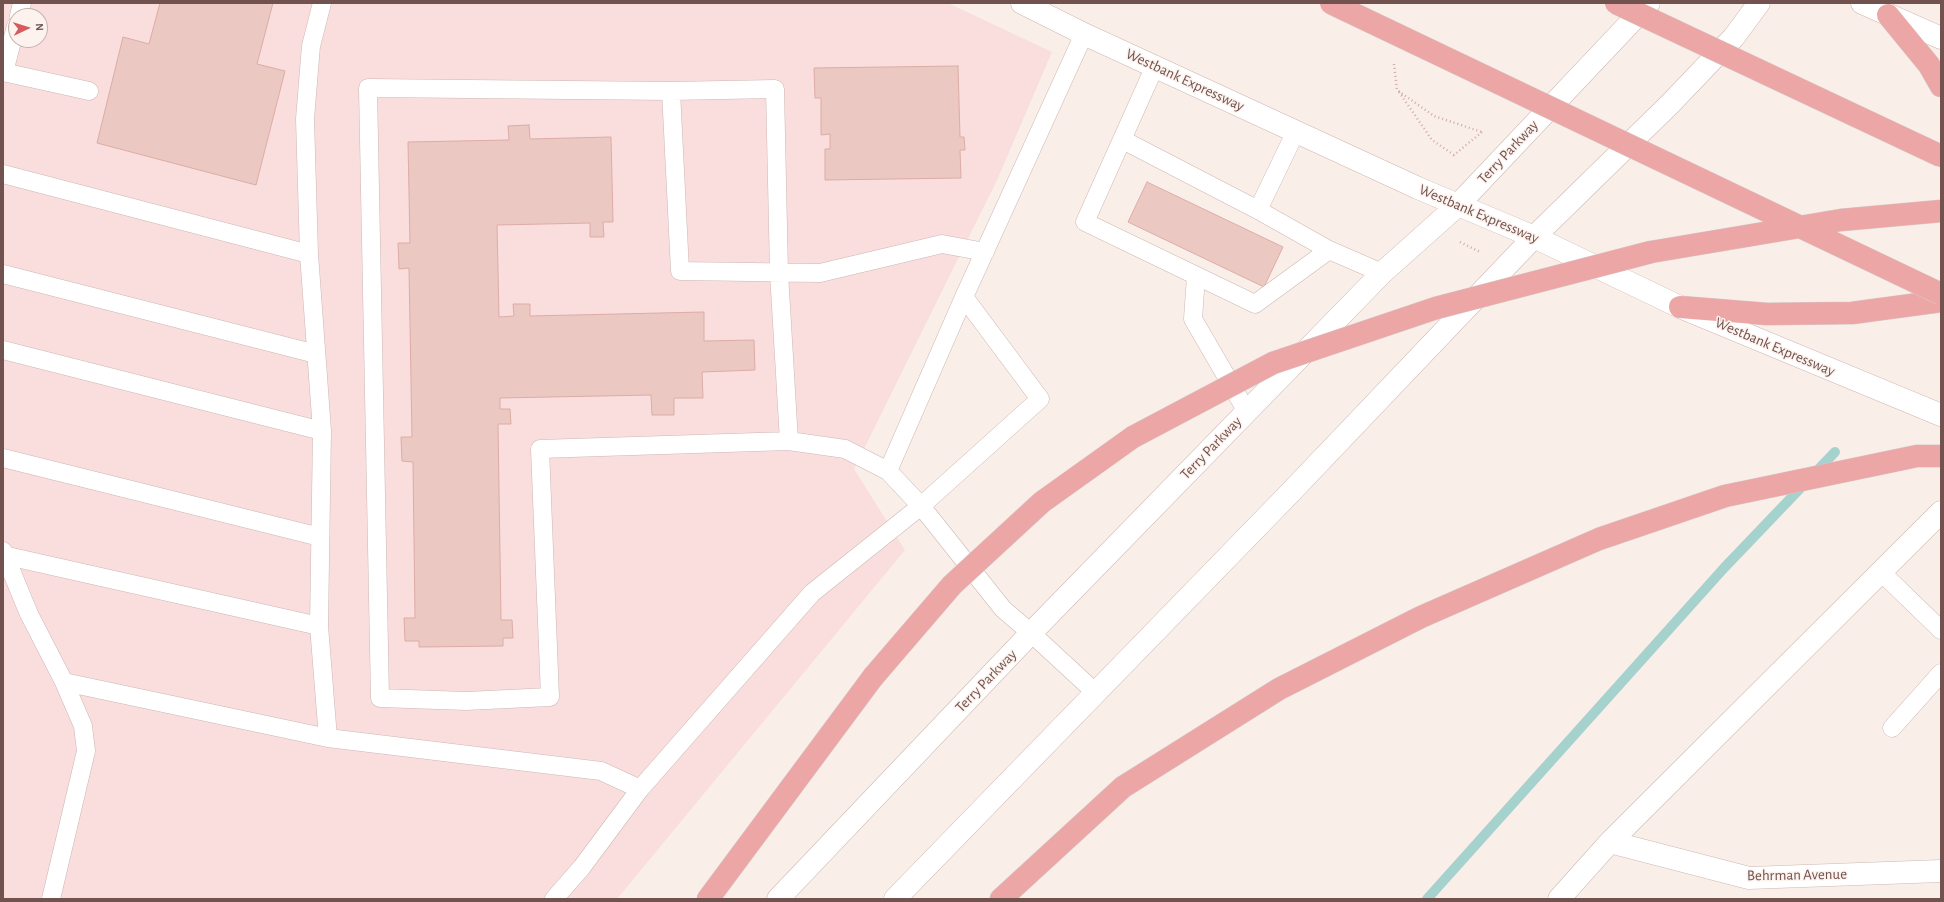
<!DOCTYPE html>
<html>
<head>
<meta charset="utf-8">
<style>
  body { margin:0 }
  #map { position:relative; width:1944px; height:902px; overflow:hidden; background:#faeee8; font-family:"Alegreya Sans",sans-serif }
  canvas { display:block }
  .frame { position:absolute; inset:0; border:4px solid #71524f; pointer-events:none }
  .north { position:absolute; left:8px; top:8px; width:40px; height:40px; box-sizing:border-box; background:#fdf3ee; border:1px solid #c5b3ae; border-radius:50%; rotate:86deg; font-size:11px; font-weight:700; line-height:16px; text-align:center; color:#71524f }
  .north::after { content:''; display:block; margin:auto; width:14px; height:18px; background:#d65b5f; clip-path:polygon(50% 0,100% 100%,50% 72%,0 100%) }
</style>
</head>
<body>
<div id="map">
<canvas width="1944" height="902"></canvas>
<div class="frame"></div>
<div class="north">N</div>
</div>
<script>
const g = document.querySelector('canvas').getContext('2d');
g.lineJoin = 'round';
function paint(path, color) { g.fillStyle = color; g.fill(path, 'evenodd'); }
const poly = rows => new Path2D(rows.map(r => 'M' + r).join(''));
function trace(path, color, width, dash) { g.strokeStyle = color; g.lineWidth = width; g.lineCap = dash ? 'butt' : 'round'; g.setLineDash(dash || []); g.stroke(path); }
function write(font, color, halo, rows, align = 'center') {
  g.font = font + ' "Alegreya Sans",sans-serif'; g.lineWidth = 3; g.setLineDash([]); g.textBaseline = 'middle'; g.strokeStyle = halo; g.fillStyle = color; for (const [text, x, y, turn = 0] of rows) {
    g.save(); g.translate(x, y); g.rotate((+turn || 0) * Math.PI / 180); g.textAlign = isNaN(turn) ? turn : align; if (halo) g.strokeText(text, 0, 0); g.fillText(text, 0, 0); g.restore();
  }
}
const commercial = poly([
  [3,3,948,3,1052,52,998,178,854,469,905,550,617,899,3,899],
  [16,16,40,16,40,40,16,40]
]);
const stream = poly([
  [1427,899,1724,568,1835,452]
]);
const building = poly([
  [160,3,273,3,257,64,285,71,256,185,97,143,123,37,149,44,160,3],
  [958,66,960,137,964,137,965,150,960,150,961,178,825,180,825,149,830,149,830,134,821,135,821,98,815,98,814,68,958,66],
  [529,125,530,139,611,137,613,222,603,222,604,237,590,237,590,223,497,225,499,317,514,316,513,304,530,304,530,316,704,312,704,341,754,340,755,370,702,372,703,398,674,398,674,415,652,415,651,395,500,398,500,409,510,409,511,424,498,424,501,620,512,620,513,638,503,638,503,646,419,647,419,641,405,641,404,618,415,618,413,462,402,461,401,437,412,437,409,268,399,269,398,243,410,243,408,142,509,140,508,126,529,125],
  [1147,182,1283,247,1264,287,1128,222,1147,182]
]);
const path = poly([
  [1394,64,1397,90,1434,116,1482,132],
  [1399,92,1432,140,1454,155,1482,132],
  [1460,242,1480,252]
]);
const service = poly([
  [19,16,22,3],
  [3,72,89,91],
  [4,72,16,26],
  [671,91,680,271,820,273,942,244,985,252],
  [1123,140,1258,210,1329,250,1255,304,1085,222,1155,66],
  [3,174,309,254],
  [1258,210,1296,131],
  [1329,250,1382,273],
  [3,274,316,354],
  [1196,276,1193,319,1247,412],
  [3,350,322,431],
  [789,441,779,273,775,89,671,91,368,88,380,698,466,701,550,697,540,449,789,441,845,449,888,471,921,506,1003,609,1031,633,1096,693],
  [3,458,320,537],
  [888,471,964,297],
  [3,551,29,614,64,682,83,726,86,751,51,899],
  [3,555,319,626],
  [1881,572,1941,630],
  [64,682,328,738,319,626,322,431,309,254,305,119,311,46,322,3],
  [1892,728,1941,673],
  [328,738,601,771,640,789,812,593,921,506,1040,399,964,297,1084,34],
  [554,899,582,867,640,789]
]);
const minor = poly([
  [1610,842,1749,878,1941,871],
  [1559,899,1610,842,1941,512]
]);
const tertiary = poly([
  [778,899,1031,633,1382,273,1457,206,1649,3],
  [895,899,1288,495,1534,237,1670,104,1734,37,1759,3]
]);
const secondary = poly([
  [1022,3,1084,34,1418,188,1534,237,1680,307,1941,415],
  [1862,3,1941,38]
]);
const motorway = poly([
  [1888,15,1929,65,1941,86],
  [1680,307,1767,314,1852,313,1941,301],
  [708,899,873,677],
  [1001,899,1123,787,1279,689,1421,617,1599,539,1725,496,1917,456,1941,456]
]);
const motorwayBridge = poly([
  [1331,3,1941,294],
  [1616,3,1941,156],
  [873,677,952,585,1042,502,1133,437,1273,363,1436,308,1651,252,1841,220,1941,211]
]);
const streetNames = [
  ["Westbank Expressway",1185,80,25],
  ["Terry Parkway",1508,152,-47],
  ["Westbank Expressway",1479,214,23],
  ["Westbank Expressway",1775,347,23],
  ["Terry Parkway",1211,448,-46],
  ["Terry Parkway",986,681,-46],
  ["Behrman Avenue",1797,875,-1]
];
paint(commercial, '#f9dedd');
trace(stream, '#a6d2ce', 10);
paint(building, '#ecc8c3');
trace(building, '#ddaca5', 1);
trace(service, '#cdb7b2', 19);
trace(minor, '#cdb7b2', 23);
trace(tertiary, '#cdb7b2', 23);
trace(secondary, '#cfb5b0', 23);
trace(motorway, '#d4cbca', 23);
trace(path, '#d1aba6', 2.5, [1, 3]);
trace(service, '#fff', 18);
trace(minor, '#fff', 22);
trace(tertiary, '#fff', 22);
trace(secondary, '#fff', 22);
trace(motorway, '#eda6a6', 22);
trace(motorwayBridge, '#d4cbca', 23, []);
trace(motorwayBridge, '#eda6a6', 22);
write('15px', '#71524f', '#fdf3ee', streetNames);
</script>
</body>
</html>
